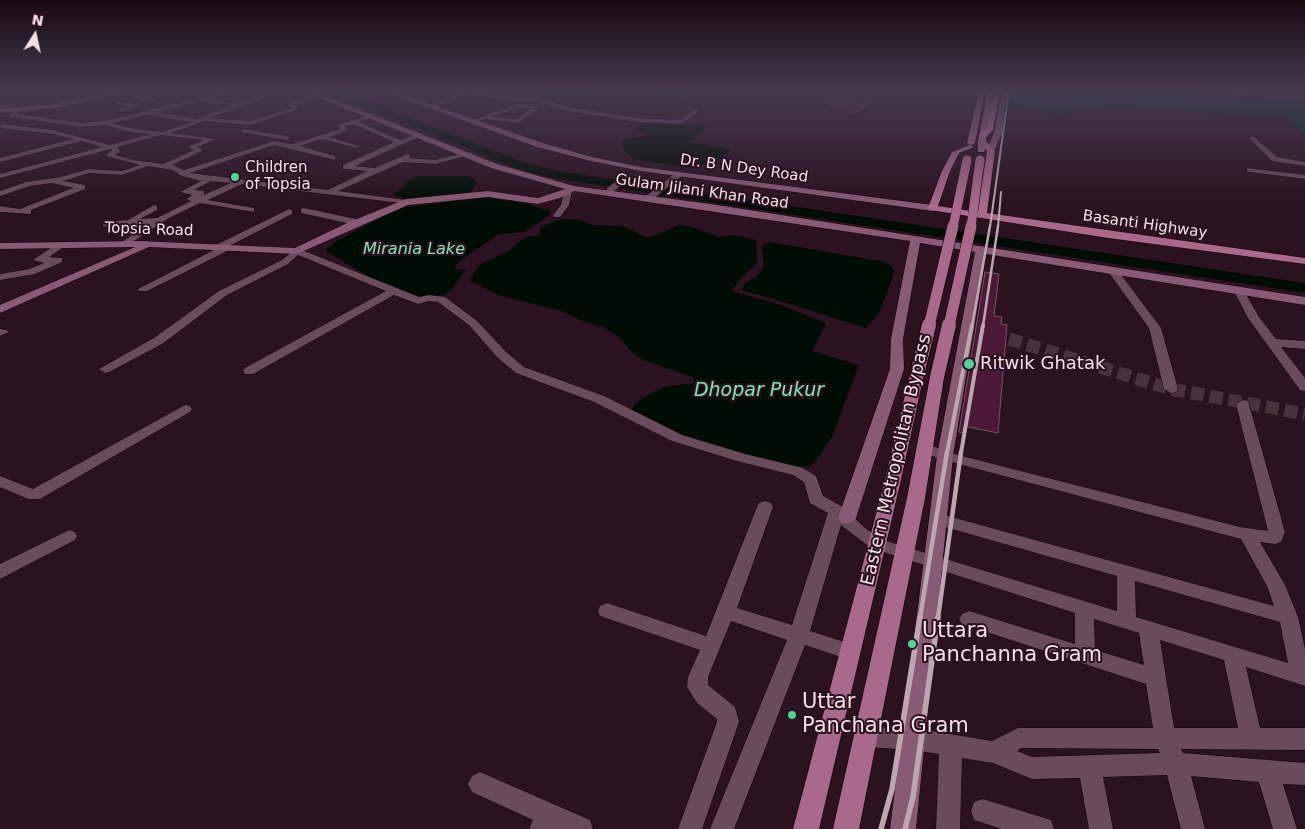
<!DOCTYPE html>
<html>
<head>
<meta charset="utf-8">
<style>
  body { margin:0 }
  #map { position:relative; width:1305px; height:829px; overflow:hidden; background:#2c1220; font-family:"DejaVu Sans",sans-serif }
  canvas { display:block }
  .north { position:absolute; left:10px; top:10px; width:50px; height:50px; -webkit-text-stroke:4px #2c1220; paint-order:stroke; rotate:10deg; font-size:14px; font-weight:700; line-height:20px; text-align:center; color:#f2dfe8 }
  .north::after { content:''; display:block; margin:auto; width:18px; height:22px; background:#f2dfe8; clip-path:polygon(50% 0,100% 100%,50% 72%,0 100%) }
</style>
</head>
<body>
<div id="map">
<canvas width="1305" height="829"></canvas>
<div class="north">N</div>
</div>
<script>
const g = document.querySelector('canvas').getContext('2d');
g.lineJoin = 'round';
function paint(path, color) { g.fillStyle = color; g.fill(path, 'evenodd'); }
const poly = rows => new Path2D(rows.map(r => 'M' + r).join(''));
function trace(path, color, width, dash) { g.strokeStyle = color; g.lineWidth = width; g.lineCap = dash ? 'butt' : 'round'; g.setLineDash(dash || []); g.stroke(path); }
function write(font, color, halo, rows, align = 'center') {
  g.font = font + ' "DejaVu Sans",sans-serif'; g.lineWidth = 4; g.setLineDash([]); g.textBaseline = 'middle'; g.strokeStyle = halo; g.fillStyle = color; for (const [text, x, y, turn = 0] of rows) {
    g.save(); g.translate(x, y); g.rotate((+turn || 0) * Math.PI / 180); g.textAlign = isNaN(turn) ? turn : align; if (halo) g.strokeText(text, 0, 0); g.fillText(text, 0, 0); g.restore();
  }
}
const green = poly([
  [1006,90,1140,90,1305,99,1305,133,1282,116,1113,107,1060,114,1003,104]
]);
const water = poly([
  [317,90,340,90,526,163,557,171,1305,283,1305,293,559,179,523,171,380,113,350,104],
  [515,90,605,90,577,100],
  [643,90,695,90,686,97,680,99,651,94,650,92],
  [644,123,708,125,690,142,732,150,717,161,692,168,637,160,626,154,622,143,625,139,651,135,636,131],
  [419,176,466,176,473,178,477,182,471,192,468,193,407,199,392,195,409,183,404,182],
  [487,197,527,204,549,211,551,214,524,232,499,234,461,260,454,268,466,270,451,290,443,295,426,298,384,285,325,251,335,242,398,208],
  [560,219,579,220,593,225,622,226,648,238,680,225,692,227,719,237,734,235,756,240,757,263,740,279,732,291,784,306,823,322,826,324,812,351,859,365,832,437,815,462,809,467,781,464,686,439,633,413,632,409,635,404,644,397,664,387,694,383,694,380,693,377,643,360,633,353,618,336,604,328,578,319,562,311,498,295,469,280,479,265,507,252,524,238,539,235,541,232,539,229,543,226],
  [769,242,880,261,890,265,894,270,893,277,879,313,866,328,764,296,745,292,742,290,745,283,757,276,764,266,762,246]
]);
const building = poly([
  [836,98,849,100,867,104,857,112,849,112,849,109,828,105,836,98],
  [985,272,999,274,994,316,1002,317,1001,324,1007,325,998,433,964,426,963,433,959,432,985,272]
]);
const streetTunnel = poly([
  [1009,339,1171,389,1305,414]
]);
const street = poly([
  [139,90,152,92,152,94,142,97,158,100,155,102,131,98,131,96,144,93,139,90],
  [179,90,197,90,195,92,179,90],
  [278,90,287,90,209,118,250,121,292,108,288,105,291,102,322,95,325,97,295,104,299,109,250,125,204,121,171,133,216,139,198,147,202,149,202,151,172,165,184,170,274,141,293,144,340,129,337,125,374,114,376,117,359,122,400,140,420,133,423,135,355,166,375,168,407,154,411,156,409,158,435,160,470,152,473,154,435,164,403,162,338,191,406,200,410,202,409,204,242,184,208,200,254,208,254,212,200,203,169,218,125,247,120,244,122,242,148,224,106,227,103,226,103,222,128,220,154,205,157,206,157,210,140,219,157,218,191,201,187,199,192,195,180,192,201,181,182,176,173,170,148,166,122,175,89,173,63,181,85,185,85,189,31,210,31,214,0,212,0,206,20,209,73,188,52,183,30,186,0,196,0,191,26,182,61,177,89,169,122,171,140,165,107,156,107,154,113,150,111,149,0,178,0,174,102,147,81,141,0,162,0,158,73,139,53,134,1,128,0,124,53,130,110,145,151,134,129,132,105,125,81,127,11,117,8,115,15,111,1,107,1,105,22,109,17,114,81,123,105,121,196,99,198,102,156,112,197,119,232,105,201,102,199,99,226,91,228,94,209,99,237,104,278,90],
  [151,114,154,116,192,122,161,132,130,128,112,123,151,114],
  [353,124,394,142,343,165,343,169,346,169,367,171,328,190,190,173,274,145,335,160,335,156,300,146,322,139,358,148,358,146,329,137,344,132,348,129,345,126,353,124],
  [161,135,204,140,188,147,194,150,163,164,133,160,115,155,120,151,117,147,161,135],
  [211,181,231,183,199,197,204,195,204,191,194,190,211,181],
  [455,90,468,90,507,97,538,98,569,107,637,118,680,120,695,109,700,110,681,124,637,122,568,111,538,102,507,101,469,94,433,108,428,107,462,93,455,90],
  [1159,90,1305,96,1305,100,1161,92,1159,90],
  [115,102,138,103,141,105,122,112,120,109,129,106,115,104,115,102],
  [518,104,541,107,518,123,484,119,473,123,470,121,518,104],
  [518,108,532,108,517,119,492,117,518,108],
  [243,129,287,136,290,138,287,140,241,132,243,129],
  [1250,137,1254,137,1277,157,1305,162,1305,166,1272,161,1250,139,1250,137],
  [1247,168,1305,175,1305,179,1250,172,1247,172,1247,168],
  [677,172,684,174,652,200,646,200,646,196,677,172],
  [622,177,629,179,613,192,607,192,607,188,622,177],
  [565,189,572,191,569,205,560,217,554,217,553,215,561,205,565,189],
  [304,208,356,219,360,222,356,225,301,213,301,209,304,208],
  [289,209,292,210,292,214,229,246,229,250,147,291,139,291,138,289,216,249,216,245,289,209],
  [60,242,68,244,49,257,62,258,62,262,35,274,0,280,0,274,29,269,44,263,33,260,60,242],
  [297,248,419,297,429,295,445,297,477,321,506,352,524,367,604,396,682,435,745,454,803,468,816,476,823,496,843,507,865,528,883,540,1117,611,1117,576,931,523,929,519,931,515,937,513,1274,606,1267,586,1241,539,940,459,920,451,918,448,925,443,950,453,1240,527,1268,531,1236,404,1243,400,1248,401,1285,532,1281,542,1275,544,1260,542,1285,585,1298,617,1305,649,1305,686,1246,667,1260,728,1305,728,1305,750,1181,749,1183,753,1305,763,1305,785,1283,784,1297,829,1273,829,1259,782,1191,776,1205,829,1181,829,1167,775,1103,777,1113,829,1089,829,1080,778,1032,779,993,763,962,758,960,829,936,829,939,754,913,750,866,747,858,744,855,737,858,730,866,727,913,728,992,741,1018,728,1153,728,1146,684,962,624,959,619,962,614,969,611,1075,644,1075,613,871,548,841,525,810,631,857,646,860,652,857,658,850,660,805,645,734,829,710,829,787,640,731,621,708,677,708,685,735,707,739,722,702,829,678,829,717,722,717,719,697,703,687,687,688,677,700,650,600,616,598,611,600,606,607,603,706,636,757,507,759,503,765,501,771,503,773,507,737,608,792,625,828,513,810,503,804,482,793,475,737,461,672,441,594,402,516,373,498,358,469,325,438,302,429,301,418,304,394,295,253,374,245,374,243,371,245,368,386,291,298,255,288,264,227,295,162,344,109,372,105,373,99,369,154,338,219,291,282,260,297,248],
  [1135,581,1280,622,1288,663,1136,617,1135,581],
  [1094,619,1139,633,1144,665,1095,650,1094,619],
  [1160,640,1224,660,1238,728,1174,728,1160,640],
  [1021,748,1158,749,1160,753,1032,757,1017,751,1021,748],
  [1112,267,1116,268,1161,328,1178,389,1176,392,1171,393,1164,389,1149,328,1107,270,1112,267],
  [1239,288,1243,289,1259,317,1276,339,1305,341,1305,349,1281,347,1305,378,1305,391,1300,390,1248,318,1234,291,1239,288],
  [0,329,7,330,9,332,0,336,0,329],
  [185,405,190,406,192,409,190,412,40,499,28,499,0,487,0,476,33,489,185,405],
  [69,530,75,532,77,536,75,540,0,579,0,564,69,530],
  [480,772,590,820,593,829,529,829,533,820,472,792,468,784,472,776,480,772],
  [983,799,1051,820,1054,829,1002,829,974,820,971,811,974,802,983,799]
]);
const secondary = poly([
  [127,90,141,90,55,108,0,113,0,109,55,104,127,90],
  [299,90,309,90,346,104,497,164,574,186,711,204,1305,297,1305,305,986,254,953,456,916,829,890,829,937,456,975,252,920,243,903,339,904,369,856,518,853,522,847,524,841,522,838,518,890,369,891,339,910,241,574,191,560,198,538,204,488,197,408,205,297,254,149,247,0,313,0,305,135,247,0,249,0,243,140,241,295,248,347,223,406,199,488,191,538,198,565,189,491,168,299,90],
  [379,90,389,90,543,143,592,157,641,167,933,205,938,208,933,211,641,171,591,161,537,147,379,90],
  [1004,90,1010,90,1005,105,1002,133,995,149,991,151,987,149,994,133,999,105,1004,90]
]);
const primary = poly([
  [979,90,985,90,975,143,971,145,974,147,959,153,950,171,938,206,978,212,987,151,985,149,984,152,978,152,978,141,988,90,994,90,986,141,995,151,987,213,1305,258,1305,264,1108,238,930,210,928,208,942,171,952,152,970,145,967,143,979,90],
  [917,370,924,374,900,484,819,829,793,829,884,484,910,374,917,370],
  [937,373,944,377,925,498,859,829,833,829,907,498,930,377,937,373]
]);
const highway = poly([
  [994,90,1000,90,993,130,986,137,980,137,980,133,987,129,994,90]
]);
const railFar4 = poly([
  [990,227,1009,90],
  [998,227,1001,192]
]);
const railFar3 = poly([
  [972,326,990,226],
  [983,326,998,226]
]);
const railFar2 = poly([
  [947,453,972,325],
  [961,453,983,325]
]);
const railFar1 = poly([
  [920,618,947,452],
  [938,618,961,452]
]);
const rail = poly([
  [881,829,892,789,920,617],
  [905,829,913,797,938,617]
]);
const primaryBridgeFar2 = poly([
  [953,227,967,160],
  [971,227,980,160]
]);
const primaryBridgeFar1 = poly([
  [929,326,953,226],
  [949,326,971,226]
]);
const primaryBridge = poly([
  [917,374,929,325],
  [937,377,949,325]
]);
const markers = [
  [235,177,5,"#50d398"],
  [969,364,6,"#50d398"],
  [912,644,5,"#50d398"],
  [792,715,5,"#50d398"]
];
const farPoinames = [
  ["Children",245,168],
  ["of Topsia",245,185]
];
const farStreetnames = [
  ["Dr. B N Dey Road",744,169,8],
  ["Gulam Jilani Khan Road",702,192,8],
  ["Basanti Highway",1145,225,8],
  ["Topsia Road",149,230,2]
];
const farWaternames = [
  ["Mirania Lake",414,250]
];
const poiNames = [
  ["Ritwik Ghatak",980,364]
];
const streetNames = [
  ["Eastern Metropolitan Bypass",897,460,-77]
];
const waterNames = [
  ["Dhopar Pukur",759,391]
];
const nearPoinames = [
  ["Uttara",922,632],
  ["Panchanna Gram",922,656],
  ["Uttar",802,703],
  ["Panchana Gram",802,727]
];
paint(green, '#003923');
paint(water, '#000d05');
paint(building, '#4b1836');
trace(building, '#755565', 1);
trace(streetTunnel, '#4a313e', 13, [13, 6]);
trace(street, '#13010a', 1);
trace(secondary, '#13010a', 1);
trace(primary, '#13010a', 1);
trace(highway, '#13010a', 1);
paint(street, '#6a4b5b');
paint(secondary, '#895a73');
paint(primary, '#a8698a');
paint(highway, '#d17daa');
trace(railFar4, '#bba6b1', 2);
trace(railFar3, '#bba6b1', 2.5);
trace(railFar2, '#bba6b1', 4);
trace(railFar1, '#bba6b1', 4.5);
trace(rail, '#bba6b1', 5.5);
trace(primaryBridgeFar2, '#13010a', 9, []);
trace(primaryBridgeFar1, '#13010a', 12, []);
trace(primaryBridge, '#13010a', 16, []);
trace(primaryBridgeFar2, '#a8698a', 9);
trace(primaryBridgeFar1, '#a8698a', 11);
trace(primaryBridge, '#a8698a', 14);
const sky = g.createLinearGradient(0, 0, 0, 206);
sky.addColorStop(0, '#180a12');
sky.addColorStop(0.44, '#45394e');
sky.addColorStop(1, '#45394e00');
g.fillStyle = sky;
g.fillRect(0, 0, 1305, 206);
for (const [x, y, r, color] of markers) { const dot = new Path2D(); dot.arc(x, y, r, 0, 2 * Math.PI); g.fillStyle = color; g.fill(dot); trace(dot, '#2c1220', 2); }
write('15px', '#f2dfe8', '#2c1220', farPoinames, 'left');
write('15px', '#f2dfe8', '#2c1220', farStreetnames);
write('italic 16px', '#82e2b2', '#2c1220', farWaternames);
write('18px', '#f2dfe8', '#2c1220', poiNames, 'left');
write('18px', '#f2dfe8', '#2c1220', streetNames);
write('italic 19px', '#82e2b2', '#2c1220', waterNames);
write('21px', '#f2dfe8', '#2c1220', nearPoinames, 'left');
</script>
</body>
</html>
